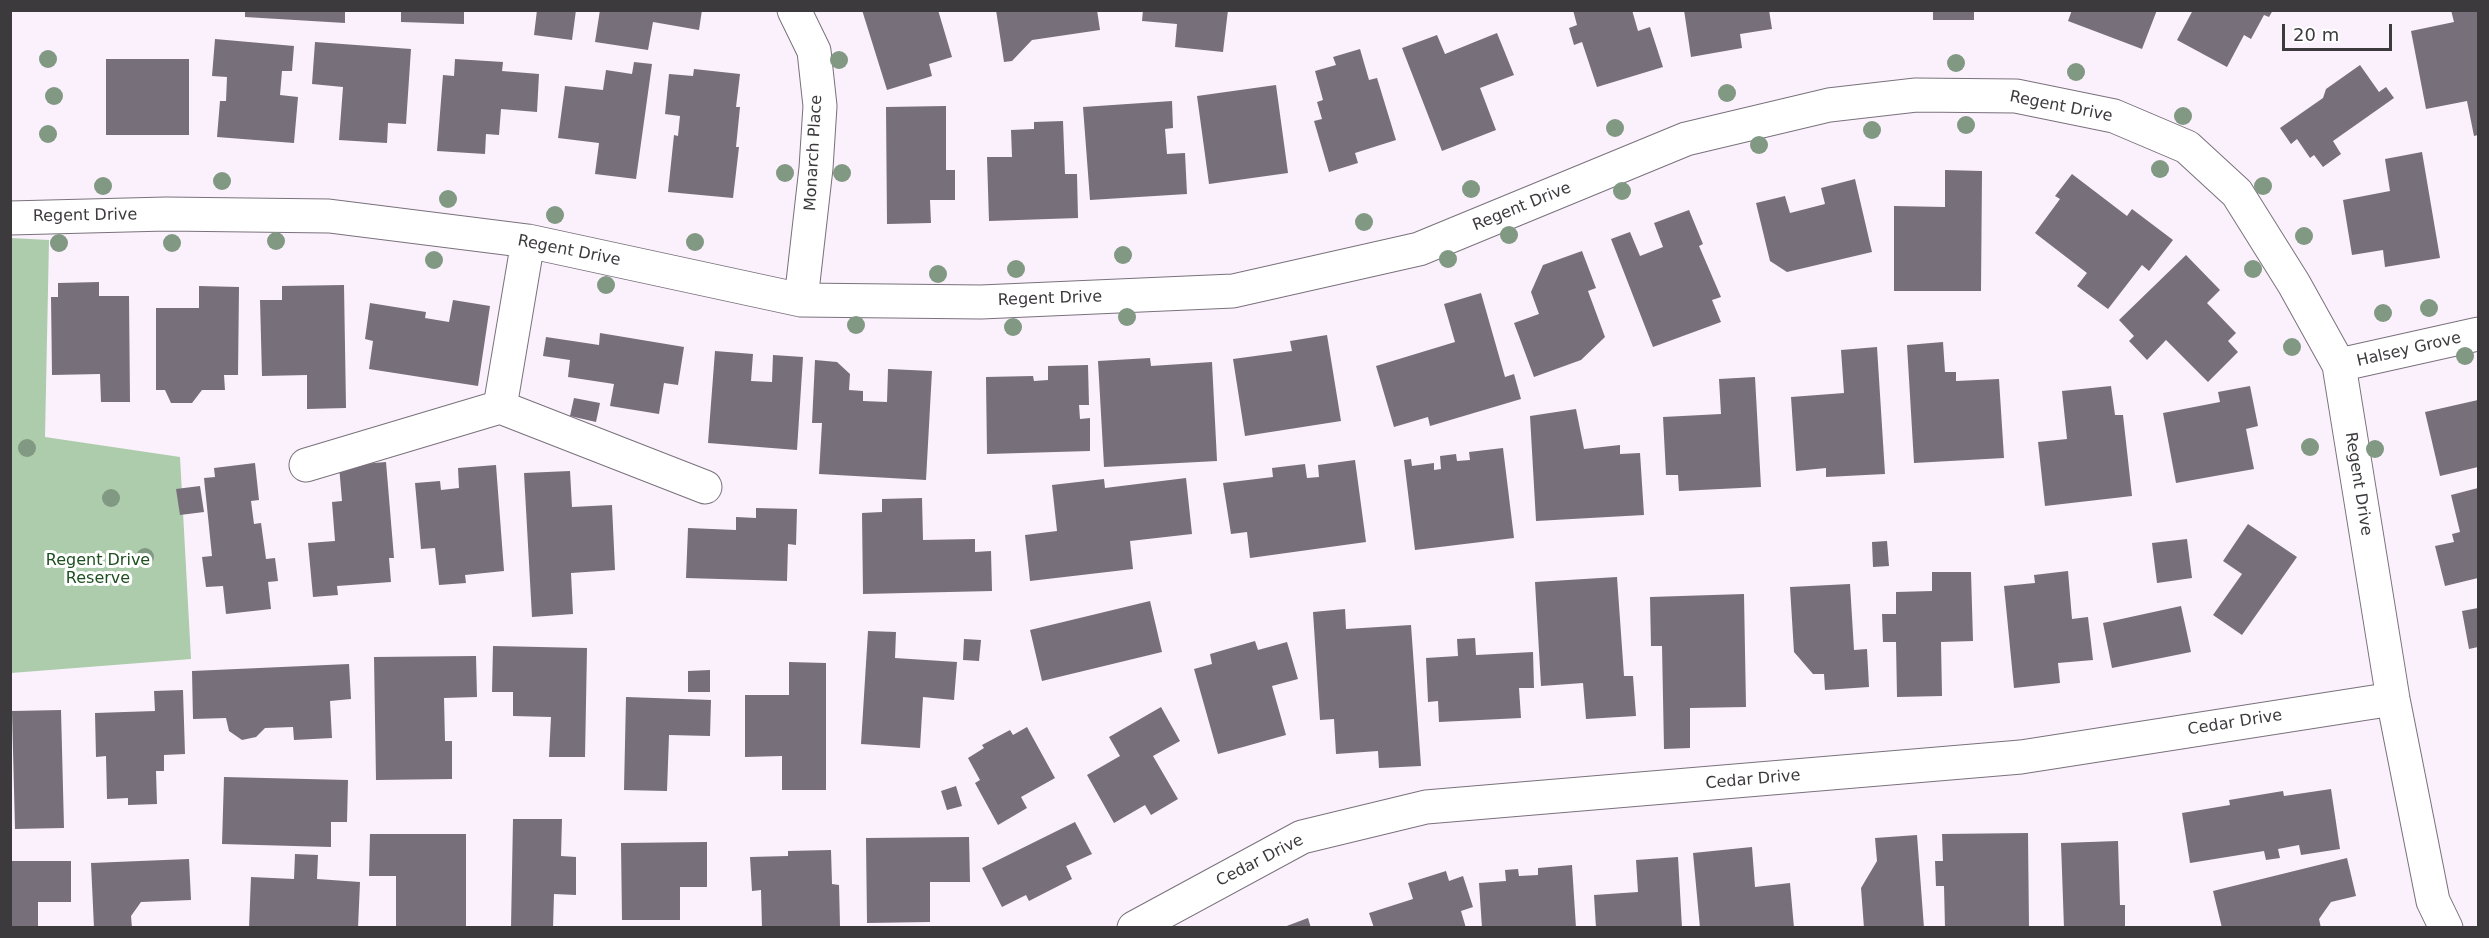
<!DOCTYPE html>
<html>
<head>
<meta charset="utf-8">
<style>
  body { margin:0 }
  #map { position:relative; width:2489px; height:938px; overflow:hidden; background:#faf1fc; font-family:"DejaVu Sans",sans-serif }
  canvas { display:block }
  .frame { position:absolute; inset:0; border:12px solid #3d3a3e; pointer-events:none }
  .scale { position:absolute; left:2282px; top:24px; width:110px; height:27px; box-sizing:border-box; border:3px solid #3d3a3e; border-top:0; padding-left:8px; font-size:18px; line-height:21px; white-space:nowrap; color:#3d3a3e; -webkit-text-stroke:4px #fff; paint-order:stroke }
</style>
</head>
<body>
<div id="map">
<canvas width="2489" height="938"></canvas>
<div class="frame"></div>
<div class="scale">20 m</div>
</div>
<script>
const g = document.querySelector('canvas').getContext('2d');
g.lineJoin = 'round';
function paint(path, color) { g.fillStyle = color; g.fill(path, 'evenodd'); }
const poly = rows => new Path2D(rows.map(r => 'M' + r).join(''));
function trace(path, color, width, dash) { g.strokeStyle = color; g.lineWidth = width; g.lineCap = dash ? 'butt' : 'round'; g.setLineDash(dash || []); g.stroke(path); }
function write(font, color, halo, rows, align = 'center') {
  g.font = font + ' "DejaVu Sans",sans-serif'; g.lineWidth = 6; g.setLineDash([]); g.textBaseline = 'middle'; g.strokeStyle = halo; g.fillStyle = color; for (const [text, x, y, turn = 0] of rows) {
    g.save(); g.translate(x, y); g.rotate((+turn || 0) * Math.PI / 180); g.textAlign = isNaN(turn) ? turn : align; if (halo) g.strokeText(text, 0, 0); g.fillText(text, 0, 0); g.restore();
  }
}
const green = poly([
  [11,238,49,240,45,437,180,457,191,659,11,673]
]);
const building = poly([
  [245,10,345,10,345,23,245,17],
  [401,10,464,10,464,24,401,22],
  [537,10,576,10,572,40,534,35],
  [600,10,702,10,699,30,653,22,648,50,595,42],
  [862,10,938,10,952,57,929,64,932,76,887,90],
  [996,10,1097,10,1100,30,1032,40,1012,61,1004,62],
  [1143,10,1228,10,1223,52,1175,47,1177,24,1142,21],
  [1573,10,1632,10,1638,31,1650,27,1663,67,1597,87,1582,42,1574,45,1569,28,1577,25],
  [1684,10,1769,10,1772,29,1740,34,1742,48,1691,57],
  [1933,10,1974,10,1974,20,1933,20],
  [2072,10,2157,10,2142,49,2068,21],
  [2193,10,2273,10,2269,17,2264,15,2251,39,2244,35,2227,67,2177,40],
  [2451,10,2478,10,2478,135,2474,136,2467,101,2426,109,2411,31,2454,22],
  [1497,33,1514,75,1480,88,1496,130,1442,151,1402,48,1437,35,1445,54],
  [215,39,294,46,292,71,282,71,280,95,298,97,294,143,217,137,220,101,226,101,227,77,212,76],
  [315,42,411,49,406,124,388,123,387,143,339,140,343,87,312,84],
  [1360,49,1369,80,1377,78,1396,140,1355,153,1358,163,1329,172,1314,121,1322,119,1317,102,1323,100,1315,71,1336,65,1333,57],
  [106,59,189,59,189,135,106,135],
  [455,59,503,62,502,71,539,74,537,112,501,109,499,135,486,134,485,154,437,151,443,75,454,76],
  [634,62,652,64,636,179,595,174,599,143,558,138,565,86,603,90,606,70,632,74],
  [2360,65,2379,92,2386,87,2394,98,2333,141,2341,154,2323,167,2314,155,2310,158,2297,139,2291,144,2280,128,2323,98,2326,89],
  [694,69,740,74,736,107,740,107,736,147,739,147,733,198,668,192,674,135,678,136,680,116,665,114,669,74,693,76],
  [1276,85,1288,173,1209,184,1197,96],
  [1172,101,1173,128,1165,129,1167,154,1185,153,1187,194,1090,200,1083,107],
  [946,106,946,170,955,170,955,200,930,200,931,223,887,224,886,107],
  [1063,121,1065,174,1077,174,1078,218,989,221,987,157,1012,157,1011,130,1034,129,1034,122],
  [2422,152,2440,258,2385,267,2383,250,2352,255,2343,200,2390,191,2385,159],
  [1945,170,1982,171,1981,291,1894,291,1894,206,1945,207],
  [2072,174,2127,216,2132,209,2173,240,2149,271,2142,265,2108,309,2077,286,2087,273,2035,233,2060,199,2055,196],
  [1855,179,1872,252,1787,272,1770,261,1756,203,1785,196,1790,213,1825,204,1821,188],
  [1689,210,1703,244,1699,246,1721,297,1712,300,1721,322,1653,347,1611,239,1630,232,1640,256,1663,247,1654,223],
  [1582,251,1596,288,1588,291,1605,337,1581,360,1534,377,1514,323,1539,314,1531,292,1543,265],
  [2186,255,2220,290,2207,303,2236,333,2228,341,2238,352,2208,382,2166,340,2147,360,2129,341,2134,336,2119,320],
  [99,282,99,296,129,296,130,402,101,402,100,374,52,375,51,297,58,297,58,283],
  [344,285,346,408,307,409,307,375,262,376,260,300,282,300,282,286],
  [199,286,239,287,238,375,224,375,225,390,202,390,192,403,171,403,165,390,156,390,156,308,199,308],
  [1481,293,1505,377,1514,374,1521,399,1430,426,1428,417,1394,427,1376,366,1455,342,1444,304],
  [453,300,490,306,478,386,369,369,373,341,365,339,370,303,426,312,425,318,449,322],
  [600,333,684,347,678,385,664,383,659,414,610,406,614,384,568,377,570,360,543,356,546,337,599,345],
  [1327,335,1341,421,1245,436,1233,359,1292,351,1290,341],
  [1943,342,1945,372,1956,372,1956,381,1999,379,2004,458,1914,463,1907,345],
  [1877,347,1885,474,1826,477,1826,468,1796,471,1791,397,1844,393,1841,350],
  [715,351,753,354,751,381,772,382,773,355,803,357,797,450,708,443],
  [1150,358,1151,366,1212,362,1217,461,1104,467,1098,361],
  [815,360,837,362,850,374,849,390,863,391,863,401,887,402,888,369,932,371,926,480,819,474,822,423,812,423],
  [1088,365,1089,405,1079,405,1080,419,1090,418,1090,451,987,454,986,377,1033,376,1034,381,1048,380,1048,366],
  [1755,377,1761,487,1679,491,1678,475,1666,475,1663,417,1721,414,1719,379],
  [2111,386,2115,415,2123,415,2132,496,2045,506,2038,442,2067,439,2062,391],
  [2250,386,2258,426,2246,429,2254,469,2176,483,2163,413,2220,402,2218,392],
  [574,398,600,403,596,422,570,416],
  [2478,400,2478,467,2440,476,2425,412],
  [1576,409,1584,449,1620,445,1620,454,1640,453,1644,515,1536,521,1530,416],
  [1503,448,1514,538,1415,550,1404,460,1411,459,1412,466,1434,463,1434,470,1441,469,1440,456,1456,454,1457,461,1470,460,1469,452],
  [1355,460,1366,542,1250,558,1247,532,1231,534,1223,483,1273,477,1272,468,1305,464,1307,478,1319,477,1318,465],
  [386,462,394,558,389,558,391,582,337,586,338,595,313,597,308,543,335,541,332,502,342,501,339,466],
  [255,463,259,500,251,501,254,524,261,523,266,559,275,558,278,581,268,582,271,609,226,614,223,586,206,587,202,557,212,556,204,478,215,477,214,468],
  [496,465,504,571,465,575,466,583,439,585,435,548,421,549,415,483,440,481,441,490,459,488,458,468],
  [570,471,572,507,612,505,615,570,571,573,573,614,532,617,524,473],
  [1186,478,1192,534,1130,541,1133,569,1030,581,1025,535,1057,531,1052,485,1104,479,1105,488],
  [200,486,204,512,180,515,176,489],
  [2478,488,2478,578,2445,586,2435,546,2454,542,2452,534,2460,532,2451,495],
  [922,498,923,540,975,539,975,552,991,551,992,591,863,594,862,513,882,512,882,499],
  [756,508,797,509,796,545,788,544,787,581,686,578,688,528,736,530,736,517,756,518],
  [2248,524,2297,557,2242,635,2213,615,2242,574,2223,561],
  [2187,539,2192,578,2157,583,2152,543],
  [1887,541,1889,566,1873,567,1872,542],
  [2068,571,2072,619,2088,617,2093,660,2058,663,2060,683,2014,688,2004,586,2035,583,2034,575],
  [1932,572,1971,572,1973,641,1941,642,1942,696,1897,697,1896,642,1883,642,1882,614,1896,614,1896,592,1932,591],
  [1617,577,1624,676,1633,676,1636,716,1586,719,1583,683,1541,686,1535,582],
  [1850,584,1854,650,1867,649,1869,687,1825,690,1824,674,1813,674,1794,652,1790,587],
  [1744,594,1746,707,1690,708,1690,748,1664,749,1662,646,1651,646,1650,597],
  [1150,601,1162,652,1042,681,1030,630],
  [2181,606,2191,652,2112,668,2103,623],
  [2478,608,2478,647,2469,649,2462,611],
  [1345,609,1346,629,1411,625,1421,766,1379,768,1378,751,1336,754,1334,719,1320,720,1313,612],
  [868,631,896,632,895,658,957,662,954,700,923,697,920,748,861,744],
  [1475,638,1476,655,1533,652,1534,688,1519,688,1521,718,1439,722,1438,701,1428,702,1426,658,1458,656,1457,639],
  [964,639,981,640,979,661,963,660],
  [1255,641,1258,650,1287,642,1298,679,1272,686,1286,735,1218,754,1194,669,1212,664,1210,654],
  [493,646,587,648,585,757,549,757,551,717,513,716,513,692,492,692],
  [476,656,477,697,444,698,445,741,452,741,452,779,376,780,374,657],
  [789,662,826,663,826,790,782,790,782,756,745,757,745,695,789,695],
  [349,664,351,699,330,701,332,738,294,740,293,727,265,728,256,737,242,740,229,731,226,718,193,719,192,671],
  [710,670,710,692,688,692,688,671],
  [183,690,185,754,164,755,164,771,156,771,157,804,128,805,128,798,107,799,106,756,96,757,95,713,155,711,154,691],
  [626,697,711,700,710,736,669,735,667,791,624,790],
  [1161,707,1180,741,1153,756,1178,799,1151,815,1145,805,1114,823,1087,775,1120,756,1109,737],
  [61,710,64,828,15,829,12,711],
  [1027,727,1055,778,1021,797,1027,808,998,825,975,783,980,780,968,758,984,748,982,745,1010,730,1013,735],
  [224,777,348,780,347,822,331,822,331,847,222,844],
  [956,786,962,806,947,810,941,791],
  [2331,789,2340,849,2301,855,2299,845,2278,849,2280,858,2266,860,2264,851,2190,863,2182,813,2230,805,2229,800,2283,791,2284,796],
  [513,819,562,819,561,856,576,857,576,895,554,894,553,928,511,928],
  [1075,822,1092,854,1066,866,1072,879,1029,901,1026,895,1002,907,982,868],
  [2028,833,2029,928,1945,928,1944,886,1936,886,1935,861,1943,861,1942,834],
  [370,834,466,834,466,928,396,928,396,876,369,876],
  [1917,835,1924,928,1864,928,1861,888,1877,861,1875,838],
  [969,837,970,882,930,882,930,922,867,923,866,838],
  [2118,841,2120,905,2125,905,2125,928,2064,928,2061,843],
  [707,842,707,887,680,887,680,920,622,920,621,843],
  [1752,847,1755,887,1790,883,1794,928,1700,928,1693,853],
  [831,850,832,884,839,885,840,926,762,928,761,890,752,891,750,857,788,856,788,851],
  [295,854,318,855,317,879,360,882,358,928,249,928,251,877,294,879],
  [1678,857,1682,928,1596,928,1594,895,1638,892,1636,860],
  [2347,858,2356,896,2331,902,2319,919,2321,928,2222,928,2213,891],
  [189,859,191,900,141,902,131,916,132,928,94,928,91,863],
  [10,861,71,861,71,902,38,902,38,928,10,928],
  [1572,865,1576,928,1482,928,1479,883,1506,881,1505,870,1518,869,1519,876,1538,875,1538,868],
  [1446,871,1449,881,1463,876,1473,907,1461,911,1466,928,1374,928,1369,913,1413,899,1408,883],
  [1308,918,1311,928,1284,928,1284,927]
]);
const minor = poly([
  [794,10,814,51,820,106,816,168,801,300],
  [10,218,166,214,329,216,528,241,801,300,981,302,1233,291,1419,249,1686,139,1829,105,1916,95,2016,96,2114,116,2187,147,2237,193,2294,284,2339,365,2393,699,2433,901,2446,928],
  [2339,365,2478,334],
  [500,407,705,487],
  [306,465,500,407,528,241],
  [1134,928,1302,837,1426,807,2021,757,2393,699]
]);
const trees = [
  [48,59],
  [839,60],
  [1956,63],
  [2076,72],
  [1727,93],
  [54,96],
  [2183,116],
  [1966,125],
  [1615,128],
  [1872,130],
  [48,134],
  [1759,145],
  [2160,169],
  [785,173],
  [842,173],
  [222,181],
  [103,186],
  [2263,186],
  [1471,189],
  [1622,191],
  [448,199],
  [555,215],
  [1364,222],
  [1509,235],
  [2304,236],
  [276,241],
  [695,242],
  [59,243],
  [172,243],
  [1123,255],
  [1448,259],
  [434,260],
  [1016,269],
  [2253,269],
  [938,274],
  [606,285],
  [2429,308],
  [2383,313],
  [1127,317],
  [856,325],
  [1013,327],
  [2292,347],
  [2465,356],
  [2310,447],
  [27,448],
  [2375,449],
  [111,498],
  [145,557]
];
const streetNames = [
  ["Regent Drive",2061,107,11],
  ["Monarch Place",814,153,-87],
  ["Regent Drive",1522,207,-22],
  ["Regent Drive",85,216,-1],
  ["Regent Drive",569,251,11],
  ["Regent Drive",1050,299,-2],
  ["Halsey Grove",2409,350,-13],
  ["Regent Drive",2358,484,81],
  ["Cedar Drive",2235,723,-9],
  ["Cedar Drive",1753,780,-5],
  ["Cedar Drive",1260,861,-27]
];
const parkNames = [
  ["Regent Drive",98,561],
  ["Reserve",98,579]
];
paint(green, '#acccab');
paint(building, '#776f79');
trace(minor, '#79717b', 35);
trace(minor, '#fff', 33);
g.fillStyle = '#819883';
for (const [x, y] of trees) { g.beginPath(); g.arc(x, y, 9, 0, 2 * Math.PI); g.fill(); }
write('16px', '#3d3a3e', '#fff', streetNames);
write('16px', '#1e4f20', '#fff', parkNames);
</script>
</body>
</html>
